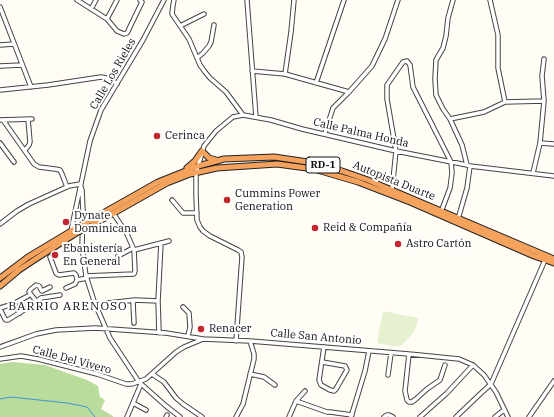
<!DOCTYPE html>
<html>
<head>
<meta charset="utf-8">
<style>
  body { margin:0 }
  canvas { display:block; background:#fffdf5 }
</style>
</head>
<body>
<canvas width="554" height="417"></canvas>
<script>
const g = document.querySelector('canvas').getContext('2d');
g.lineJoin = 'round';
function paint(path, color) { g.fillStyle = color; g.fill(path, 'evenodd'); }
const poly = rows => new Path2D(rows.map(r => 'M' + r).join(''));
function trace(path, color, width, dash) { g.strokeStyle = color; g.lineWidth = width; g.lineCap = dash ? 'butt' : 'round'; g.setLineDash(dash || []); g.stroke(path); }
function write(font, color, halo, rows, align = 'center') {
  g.font = font + ' "IBM Plex Serif",serif'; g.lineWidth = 4; g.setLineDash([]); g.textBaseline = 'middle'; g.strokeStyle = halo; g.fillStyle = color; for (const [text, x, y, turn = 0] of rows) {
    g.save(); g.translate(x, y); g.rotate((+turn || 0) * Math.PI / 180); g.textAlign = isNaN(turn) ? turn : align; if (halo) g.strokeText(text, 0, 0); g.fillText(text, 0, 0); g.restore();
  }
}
const forest = poly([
  [12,362,45,365,87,380,98,386,100,397,105,400,101,409,113,416,113,417,0,417,0,364]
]);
const pitch = poly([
  [383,311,418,318,418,322,413,333,407,340,401,346,392,346,377,343]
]);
const stream = poly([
  [0,399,11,397,67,403,87,407,95,417]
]);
const minor = poly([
  [77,0,107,19,117,31,124,34,127,33,142,2,140,0],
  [174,0,173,5,172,14,189,39,200,65,205,72,210,78,226,92,243,115],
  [247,0,256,117],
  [453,0,448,18,446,36,443,48,436,60,435,79,436,95,443,109,450,119,462,145,467,165],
  [490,0,498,35,498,68,505,102],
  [0,7,31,87],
  [91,9,96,0],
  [107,19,117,0],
  [180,26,204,14],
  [0,45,14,44],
  [197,58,203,53,209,46,211,42,214,25],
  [0,66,22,65],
  [252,71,285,74,349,92],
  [285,74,291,32,294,0],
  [316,83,344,0],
  [0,90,48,85,101,77,111,79,117,84],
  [450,119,484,112,505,102,544,101],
  [0,120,32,119],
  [3,120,34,164,39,167,55,169,60,170,62,174,67,187],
  [325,133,333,108,349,92,372,66,385,39,398,0],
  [0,143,14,162],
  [540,143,554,144],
  [25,150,29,145,30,142,28,119],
  [533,173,540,143,544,101,542,76,544,59],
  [80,184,82,190,83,211,82,247,86,276,95,304,100,315,110,338,139,382,166,406,180,417],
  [392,190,396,151,387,99,387,85,403,62,407,61,410,65,413,87,451,162,452,173,450,188,441,212],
  [172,200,183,213,197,213],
  [458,219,467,188,470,166],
  [0,224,17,211,29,204,69,186,80,184],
  [71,231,90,141,101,110,143,40,164,0],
  [134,250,169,241],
  [118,256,133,248],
  [50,257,56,273,57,274,59,275,74,273,76,275,77,280,87,278],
  [86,276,134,274,135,271,134,250,127,234,113,213],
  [66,288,75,284,77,280],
  [36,301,29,292,30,290,36,285,39,286,42,291,50,287],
  [134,301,133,302,134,323],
  [108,303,135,300,158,301],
  [13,304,20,313],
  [183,307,189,313,190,327,188,336],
  [0,308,13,304,28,296],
  [0,309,5,319,6,320,8,320,32,305,41,298,60,295],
  [159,333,158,301,161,243],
  [236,341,242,257,241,252,238,250,210,236,203,231,200,227,197,220,196,195,196,173,204,146,216,131,233,117,243,115,271,120,302,129,396,151,467,165,470,166,554,176],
  [0,347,36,334,56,330,96,328,166,333,203,339,250,341,409,354,459,359,473,365,484,375,496,392,508,417],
  [409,354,405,391,407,400,409,402,412,402,416,399,427,389,440,380,445,365],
  [0,359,21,356,38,359,97,374,126,384,132,384,146,379,176,352,184,347,203,339],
  [322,362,345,366,347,370,336,389,334,391,330,390,321,385,319,380,324,347],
  [152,374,164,382,176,398,183,404,202,417],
  [250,374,264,377,275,385],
  [388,375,391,353],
  [296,401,327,412,330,412,352,415],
  [133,403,146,410],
  [127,417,141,384],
  [166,417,167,415],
  [236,417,243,404,254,359,254,354,250,341],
  [289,417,296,401,305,391],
  [351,417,365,371,369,351],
  [384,417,387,415,389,415,393,417],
  [420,417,447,393,473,365],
  [456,417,478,396,491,384,545,260],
  [495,417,504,410],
  [529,417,554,381]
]);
const highway = poly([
  [187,168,195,161,202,151,209,158,216,160],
  [89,221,158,182,198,166,224,159,274,157,315,163,342,171,368,180,554,259],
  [89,227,167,183,190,174,217,168,277,164,314,169,358,182,410,202,534,256,554,263],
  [0,278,28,257,78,227],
  [0,286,19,270,34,260,78,232]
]);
const highwayBridge = poly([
  [78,227,89,221],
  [78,232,89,227]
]);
const markers = [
  [157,136,4,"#c4262e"],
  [227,200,4,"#c4262e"],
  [66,222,4,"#c4262e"],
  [315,228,4,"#c4262e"],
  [398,244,4,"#c4262e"],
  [55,255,4,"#c4262e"],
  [201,329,4,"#c4262e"]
];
const shields = [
  [323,165,34]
];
const shieldNames = [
  ["RD-1",323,165]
];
const streetNames = [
  ["Calle Los Rieles",113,74,-60],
  ["Calle Palma Honda",361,133,13],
  ["Autopista Duarte",394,181,22],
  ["Calle San Antonio",316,337,5],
  ["Calle Del Vivero",72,360,15]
];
const poiNames = [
  ["Cerinca",165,136],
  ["Cummins Power",235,194],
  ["Generation",235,207],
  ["Dynate",74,216],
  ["Dominicana",74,229],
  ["Reid & Compañía",323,228],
  ["Astro Cartón",406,244],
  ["Ebanistería",63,249],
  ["En General",63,262],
  ["Renacer",209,329]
];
const neighbourhoodNames = [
  ["BARRIO ARENOSO",68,307]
];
paint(forest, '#b9dc9c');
paint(pitch, '#e6f2cf');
trace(stream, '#3f96cf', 1);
trace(minor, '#444', 5.5);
trace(highway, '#222', 7);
trace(minor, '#fff', 3.5);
trace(highway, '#f5a25d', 5);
trace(highwayBridge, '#222', 7, []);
trace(highwayBridge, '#f5a25d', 5);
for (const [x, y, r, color] of markers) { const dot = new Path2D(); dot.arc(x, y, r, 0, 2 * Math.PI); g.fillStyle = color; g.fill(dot); trace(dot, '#fff', 1.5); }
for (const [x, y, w] of shields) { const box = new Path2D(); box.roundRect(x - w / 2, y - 8, w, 16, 3); g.fillStyle = '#fff'; g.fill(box); trace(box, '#111', 1); }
write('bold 10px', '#111', null, shieldNames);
write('11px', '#111', '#fff', streetNames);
write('11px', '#111', '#fff', poiNames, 'left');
g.letterSpacing = '1px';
write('12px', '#111', '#fff', neighbourhoodNames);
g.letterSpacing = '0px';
</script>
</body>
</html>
